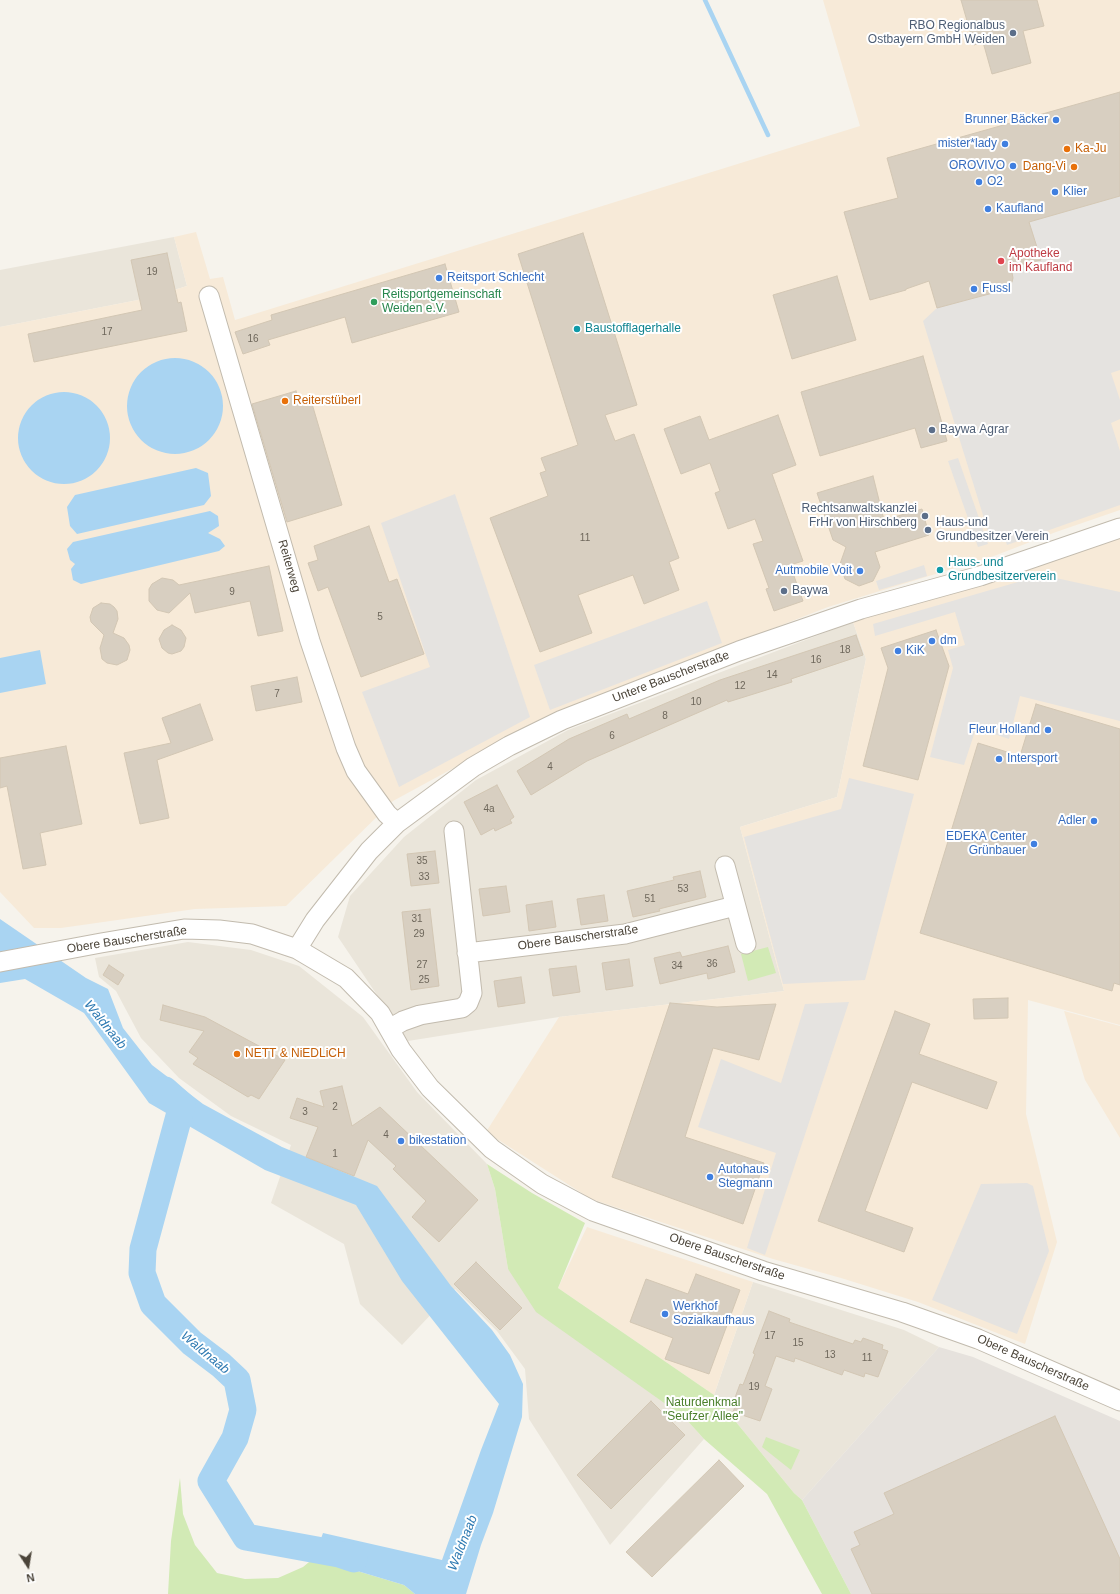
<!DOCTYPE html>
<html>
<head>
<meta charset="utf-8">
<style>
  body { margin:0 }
  #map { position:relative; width:1120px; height:1594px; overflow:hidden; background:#f6f3ec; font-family:Arial,sans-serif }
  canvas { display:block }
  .north { position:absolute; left:8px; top:1546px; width:40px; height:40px; -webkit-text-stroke:3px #fff; paint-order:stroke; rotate:168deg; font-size:11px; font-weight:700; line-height:16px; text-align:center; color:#4b4439 }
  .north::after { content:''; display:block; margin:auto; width:14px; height:18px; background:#4b4439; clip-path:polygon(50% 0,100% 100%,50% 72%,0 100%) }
</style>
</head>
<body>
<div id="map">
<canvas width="1120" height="1594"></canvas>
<div class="north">N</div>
</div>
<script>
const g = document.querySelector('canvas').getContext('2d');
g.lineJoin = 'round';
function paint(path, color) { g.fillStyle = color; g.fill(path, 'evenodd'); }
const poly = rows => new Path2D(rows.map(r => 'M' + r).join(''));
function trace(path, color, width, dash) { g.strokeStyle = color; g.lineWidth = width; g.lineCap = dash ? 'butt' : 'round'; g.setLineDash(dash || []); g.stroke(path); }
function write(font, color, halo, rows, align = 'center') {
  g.font = font + ' Arial,sans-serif'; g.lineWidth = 4; g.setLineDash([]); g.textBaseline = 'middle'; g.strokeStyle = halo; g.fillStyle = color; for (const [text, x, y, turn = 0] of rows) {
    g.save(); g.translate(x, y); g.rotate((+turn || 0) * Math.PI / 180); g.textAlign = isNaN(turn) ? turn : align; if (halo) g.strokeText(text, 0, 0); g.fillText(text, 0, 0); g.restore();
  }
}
const residential = poly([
  [174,237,187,286,148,298,0,327,0,270],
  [853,622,866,659,837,797,740,827,784,991,559,1017,408,1041,338,937,350,896,404,837,476,780,568,730],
  [188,942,251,950,299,966,363,1017,417,1092,487,1164,495,1189,508,1269,684,1417,704,1439,610,1545,529,1419,525,1369,497,1331,455,1289,402,1345,360,1304,344,1244,271,1203,291,1145,231,1116,179,1078,141,1038,116,991,99,977,95,958],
  [753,1282,904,1330,939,1347,802,1500,794,1493,714,1395]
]);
const commercial = poly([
  [823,0,1120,0,1120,510,1056,532,994,556,828,607,549,716,393,801,286,906,195,909,61,928,34,928,0,892,0,327,148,298,187,286,174,237,196,232,210,279,223,277,235,320,860,126],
  [1120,532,1120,1025,1028,1000,1026,1114,1057,1242,1025,1344,918,1302,841,1278,773,1259,591,1199,486,1132,559,1017,784,991,740,827,837,797,866,659,853,622,1039,561],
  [1064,1011,1120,1026,1120,1138,1085,1080],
  [587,1227,753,1282,714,1395,558,1288]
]);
const industrial = poly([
  [939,1347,973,1357,1120,1421,1120,1594,851,1594,802,1500]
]);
const green = poly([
  [768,947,776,973,748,981,741,954],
  [487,1164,532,1193,585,1223,558,1288,714,1395,794,1493,802,1500,851,1594,822,1594,767,1494,704,1439,684,1417,536,1312,508,1269,495,1189],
  [766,1437,800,1450,791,1470,762,1447],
  [180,1478,183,1514,195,1545,217,1573,245,1579,278,1578,303,1567,314,1558,404,1585,415,1594,168,1594,171,1541]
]);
const parking = poly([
  [1120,196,1120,370,1111,373,1120,400,1120,419,1111,423,1120,451,1120,505,1007,545,1004,536,991,541,923,321,937,308,1004,290,1009,287,1010,268,1041,260,1029,222],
  [958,458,988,544,978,547,948,461],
  [455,494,530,717,399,787,362,692,430,667,381,523],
  [924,565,927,576,879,590,876,581],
  [1042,575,1120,592,1120,721,1020,696,1009,739,976,728,964,765,930,757,953,668,948,650,965,645,955,612,875,636,873,624],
  [707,601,722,643,550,710,534,665],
  [849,778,914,794,865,980,783,984,744,837,841,809],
  [849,1002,765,1255,747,1248,776,1153,698,1127,721,1059,781,1083,805,1004],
  [1027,1183,1033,1186,1049,1251,1017,1334,932,1300,981,1184]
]);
const water = poly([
  '127 406a48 48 0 1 1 96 0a48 48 0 1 1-96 0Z',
  '18 438a46 46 0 1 1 92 0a46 46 0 1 1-92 0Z',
  [196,468,208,473,211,496,204,505,77,534,70,526,67,507,75,495],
  [210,511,218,516,219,526,208,533,220,539,225,546,219,551,81,584,73,580,71,569,75,564,70,560,67,549,73,542],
  [40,650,46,684,0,693,0,658],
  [0,919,86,978,108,989,123,1028,152,1065,203,1104,282,1147,377,1186,451,1286,492,1330,510,1355,523,1384,522,1417,493,1513,481,1545,466,1594,415,1594,404,1585,314,1558,323,1533,442,1560,481,1450,499,1404,402,1281,356,1205,265,1170,149,1103,84,1013,25,979,0,983]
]);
const stream = poly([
  [705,0,768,135]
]);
const river = poly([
  [165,1090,182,1105,143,1249,142,1273,153,1304,192,1343,221,1365,237,1380,243,1410,235,1438,211,1481,246,1537,339,1554,354,1559]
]);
const building = poly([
  [961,0,1037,0,1044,26,1023,31,1031,63,992,74,983,42,974,45,961,0],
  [1120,92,1120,196,1029,222,1041,260,1011,267,1013,278,1012,282,1009,287,1004,290,937,308,929,281,906,289,906,290,870,300,844,212,898,198,887,158,1120,92],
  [583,233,637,405,605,415,615,441,634,434,679,558,669,562,679,590,644,604,633,575,578,595,592,633,540,652,490,518,548,496,540,473,546,471,541,458,578,445,518,254,583,233],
  [167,253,178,303,181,302,187,331,34,362,28,334,142,310,131,260,167,253],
  [445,264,459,312,352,343,345,317,268,340,270,345,243,354,235,332,272,320,271,315,445,264],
  [837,276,856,340,792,359,773,295,837,276],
  [923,356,947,441,921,448,915,428,820,456,801,392,923,356],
  [296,391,299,401,310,397,342,505,287,522,252,404,296,391],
  [778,415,796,465,772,474,803,561,790,565,803,601,774,611,766,589,769,588,753,544,763,541,755,519,728,529,715,493,720,491,710,463,681,474,664,429,700,416,709,440,778,415],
  [873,476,884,520,922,509,929,535,875,552,880,567,873,581,859,586,845,579,840,564,846,547,833,540,817,493,873,476],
  [369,526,389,582,397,579,424,654,361,677,328,587,318,591,308,563,318,560,314,546,369,526],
  [269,566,283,631,258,636,250,601,195,613,190,593,169,613,157,610,149,601,149,589,152,584,162,578,173,580,179,585,269,566],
  [101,603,110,604,114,607,117,611,118,619,113,633,124,638,129,645,130,650,127,660,117,665,107,663,102,659,100,648,104,635,91,622,90,617,93,608,101,603],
  [172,625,181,630,186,638,184,647,181,651,172,654,168,653,162,648,159,639,164,630,172,625],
  [936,630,949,666,918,780,863,766,888,668,881,648,936,630],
  [856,635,863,655,791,679,792,682,728,702,727,700,587,761,531,795,517,771,569,739,627,714,629,719,720,680,856,635],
  [297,677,302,702,256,711,251,686,297,677],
  [200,704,213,740,157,760,169,818,140,824,124,753,171,743,162,718,200,704],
  [1036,704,1120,729,1120,985,1114,983,1112,991,920,933,978,743,1020,756,1036,704],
  [66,746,82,824,40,833,46,865,23,869,7,786,0,788,0,758,66,746],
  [497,785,514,817,510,820,512,823,495,831,494,828,481,835,464,802,497,785],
  [435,851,439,883,411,886,407,854,435,851],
  [700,871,706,897,659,909,660,911,633,917,627,891,674,880,673,877,700,871],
  [506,886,510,912,483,916,479,889,506,886],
  [604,895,608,921,581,925,577,899,604,895],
  [552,901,556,927,529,931,526,905,552,901],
  [430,909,439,986,411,990,402,912,430,909],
  [728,946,735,972,708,979,707,973,660,984,654,958,680,952,682,957,728,946],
  [629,959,633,986,606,990,602,963,629,959],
  [109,965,124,975,118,985,103,975,109,965],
  [576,966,580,992,553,996,549,969,576,966],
  [521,977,525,1003,498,1007,494,981,521,977],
  [1008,998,1008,1018,974,1019,973,999,1008,998],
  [670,1003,717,1007,776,1004,759,1060,713,1048,685,1137,764,1163,743,1224,612,1177,670,1003],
  [163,1005,205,1017,285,1060,259,1099,251,1095,248,1097,193,1064,198,1058,189,1052,204,1031,160,1020,163,1005],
  [895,1011,930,1024,919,1054,997,1082,987,1109,912,1082,865,1211,913,1228,904,1252,818,1221,895,1011],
  [342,1086,352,1126,380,1107,478,1200,439,1242,412,1217,426,1201,393,1169,396,1166,368,1140,354,1176,306,1157,318,1127,290,1118,297,1098,324,1107,320,1091,342,1086],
  [476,1262,522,1308,500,1330,454,1284,476,1262],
  [696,1274,740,1290,709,1374,665,1359,673,1338,630,1322,646,1279,688,1294,696,1274],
  [769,1311,790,1319,789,1322,853,1344,855,1340,861,1342,863,1338,883,1345,882,1349,888,1351,878,1377,865,1373,864,1377,844,1370,842,1375,795,1358,794,1362,776,1356,765,1386,772,1389,760,1421,733,1412,736,1404,733,1403,740,1384,743,1385,755,1354,753,1353,769,1311],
  [651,1401,685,1435,611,1509,577,1475,651,1401],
  [1055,1416,1120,1559,1120,1594,872,1594,851,1549,860,1545,854,1532,894,1514,884,1493,1055,1416],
  [719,1460,744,1486,652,1577,626,1552,719,1460]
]);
const minor = poly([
  [209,296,310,641,346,748,356,771,387,814,397,823],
  [725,866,746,944],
  [297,949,315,920,369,851,397,823,473,767,509,746,562,720,739,651,861,609,980,576,1120,528],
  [467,953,625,934,735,906],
  [0,962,101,943,184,929,219,930,252,934,297,949,346,978,380,1013,401,1050,430,1088,492,1149,542,1184,593,1211,763,1271,902,1312,978,1339,1120,1401],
  [389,1029,403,1021,420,1015,462,1008,468,1003,472,993,454,831]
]);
const markers = [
  [1013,33,4,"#5c6f8a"],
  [1056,120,4,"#3f7fe0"],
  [1005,144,4,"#3f7fe0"],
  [1067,149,4,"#e8710a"],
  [1013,166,4,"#3f7fe0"],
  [1074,167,4,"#e8710a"],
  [979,182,4,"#3f7fe0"],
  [1055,192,4,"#3f7fe0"],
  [988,209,4,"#3f7fe0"],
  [1001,261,4,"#e0444e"],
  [439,278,4,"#3f7fe0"],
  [974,289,4,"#3f7fe0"],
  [374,302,4,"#2e9e5b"],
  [577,329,4,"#0f9aa8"],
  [285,401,4,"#e8710a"],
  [932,430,4,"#5c6f8a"],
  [925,516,4,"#5c6f8a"],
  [928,530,4,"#5c6f8a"],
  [940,570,4,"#0f9aa8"],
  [860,571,4,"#3f7fe0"],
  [784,591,4,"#5c6f8a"],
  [932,641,4,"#3f7fe0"],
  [898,651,4,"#3f7fe0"],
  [1048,730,4,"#3f7fe0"],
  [999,759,4,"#3f7fe0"],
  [1094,821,4,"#3f7fe0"],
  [1034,844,4,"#3f7fe0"],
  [237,1054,4,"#e8710a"],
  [401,1141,4,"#3f7fe0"],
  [710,1177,4,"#3f7fe0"],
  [665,1314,4,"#3f7fe0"]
];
const numberNames = [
  ["19",152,272],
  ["17",107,332],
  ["16",253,339],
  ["11",585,538],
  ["9",232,592],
  ["5",380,617],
  ["18",845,650],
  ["16",816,660],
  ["14",772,675],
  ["12",740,686],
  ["7",277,694],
  ["10",696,702],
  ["8",665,716],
  ["6",612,736],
  ["4",550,767],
  ["4a",489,809],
  ["35",422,861],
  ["33",424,877],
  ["53",683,889],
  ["51",650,899],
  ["31",417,919],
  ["29",419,934],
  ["36",712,964],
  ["27",422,965],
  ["34",677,966],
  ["25",424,980],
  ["2",335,1107],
  ["3",305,1112],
  ["4",386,1135],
  ["1",335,1154],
  ["17",770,1336],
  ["15",798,1343],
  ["13",830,1355],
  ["11",867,1358],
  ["19",754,1387]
];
const serviceNames = [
  ["RBO Regionalbus",1005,26,"right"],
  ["Ostbayern GmbH Weiden",1005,40,"right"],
  ["Baywa Agrar",940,430],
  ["Rechtsanwaltskanzlei",917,509,"right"],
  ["FrHr von Hirschberg",917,523,"right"],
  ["Haus-und",936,523],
  ["Grundbesitzer Verein",936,537],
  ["Baywa",792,591]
];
const shopNames = [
  ["Brunner Bäcker",1048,120,"right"],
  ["mister*lady",997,144,"right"],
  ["OROVIVO",1005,166,"right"],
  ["O2",987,182],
  ["Klier",1063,192],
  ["Kaufland",996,209],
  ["Reitsport Schlecht",447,278],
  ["Fussl",982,289],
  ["Autmobile Voit",852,571,"right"],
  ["dm",940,641],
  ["KiK",906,651],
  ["Fleur Holland",1040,730,"right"],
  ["Intersport",1007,759],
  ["Adler",1086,821,"right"],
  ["EDEKA Center",1026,837,"right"],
  ["Grünbauer",1026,851,"right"],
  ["bikestation",409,1141],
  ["Autohaus",718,1170],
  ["Stegmann",718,1184],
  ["Werkhof",673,1307],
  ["Sozialkaufhaus",673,1321]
];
const foodNames = [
  ["Ka-Ju",1075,149],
  ["Dang-Vi",1066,167,"right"],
  ["Reiterstüberl",293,401],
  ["NETT & NiEDLiCH",245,1054]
];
const healthNames = [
  ["Apotheke",1009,254],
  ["im Kaufland",1009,268]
];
const leisureNames = [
  ["Reitsportgemeinschaft",382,295],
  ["Weiden e.V.",382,309]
];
const cultureNames = [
  ["Baustofflagerhalle",585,329],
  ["Haus- und",948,563],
  ["Grundbesitzerverein",948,577]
];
const streetNames = [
  ["Reiterweg",289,566,74],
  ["Untere Bauscherstraße",671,677,-21],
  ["Obere Bauscherstraße",578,938,-8],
  ["Obere Bauscherstraße",127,940,-9],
  ["Obere Bauscherstraße",727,1257,19],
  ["Obere Bauscherstraße",1033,1363,24]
];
const parkNames = [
  ["Naturdenkmal",703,1403],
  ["\"Seufzer Allee\"",703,1417]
];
const waterNames = [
  ["Waldnaab",105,1025,51],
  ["Waldnaab",205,1353,40],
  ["Waldnaab",463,1543,-68]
];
paint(residential, '#eae5da');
paint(commercial, '#f7ead8');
paint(industrial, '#e6e2dd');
paint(green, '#d2eab5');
paint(parking, '#e5e3e0');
paint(water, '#a9d4f2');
trace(stream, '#a9d4f2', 4.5);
trace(river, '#a9d4f2', 27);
paint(building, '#d8cfc1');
trace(building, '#d3c7b4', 1);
trace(minor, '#c2bbae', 21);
trace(minor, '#fff', 19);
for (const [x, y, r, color] of markers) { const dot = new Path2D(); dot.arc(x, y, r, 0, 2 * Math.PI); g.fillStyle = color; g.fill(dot); trace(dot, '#fff', 1.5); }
write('10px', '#6e675b', null, numberNames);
write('12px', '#4e5e75', '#fff', serviceNames, 'left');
write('12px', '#366cbe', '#fff', shopNames, 'left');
write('12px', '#c56008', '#fff', foodNames, 'left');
write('12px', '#be3a42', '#fff', healthNames, 'left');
write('12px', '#27864d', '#fff', leisureNames, 'left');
write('12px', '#0d838f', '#fff', cultureNames, 'left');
write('12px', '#4b4439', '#fff', streetNames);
write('12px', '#4a7f2a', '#fff', parkNames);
write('italic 13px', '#2e7ab2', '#fff', waterNames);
</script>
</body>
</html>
